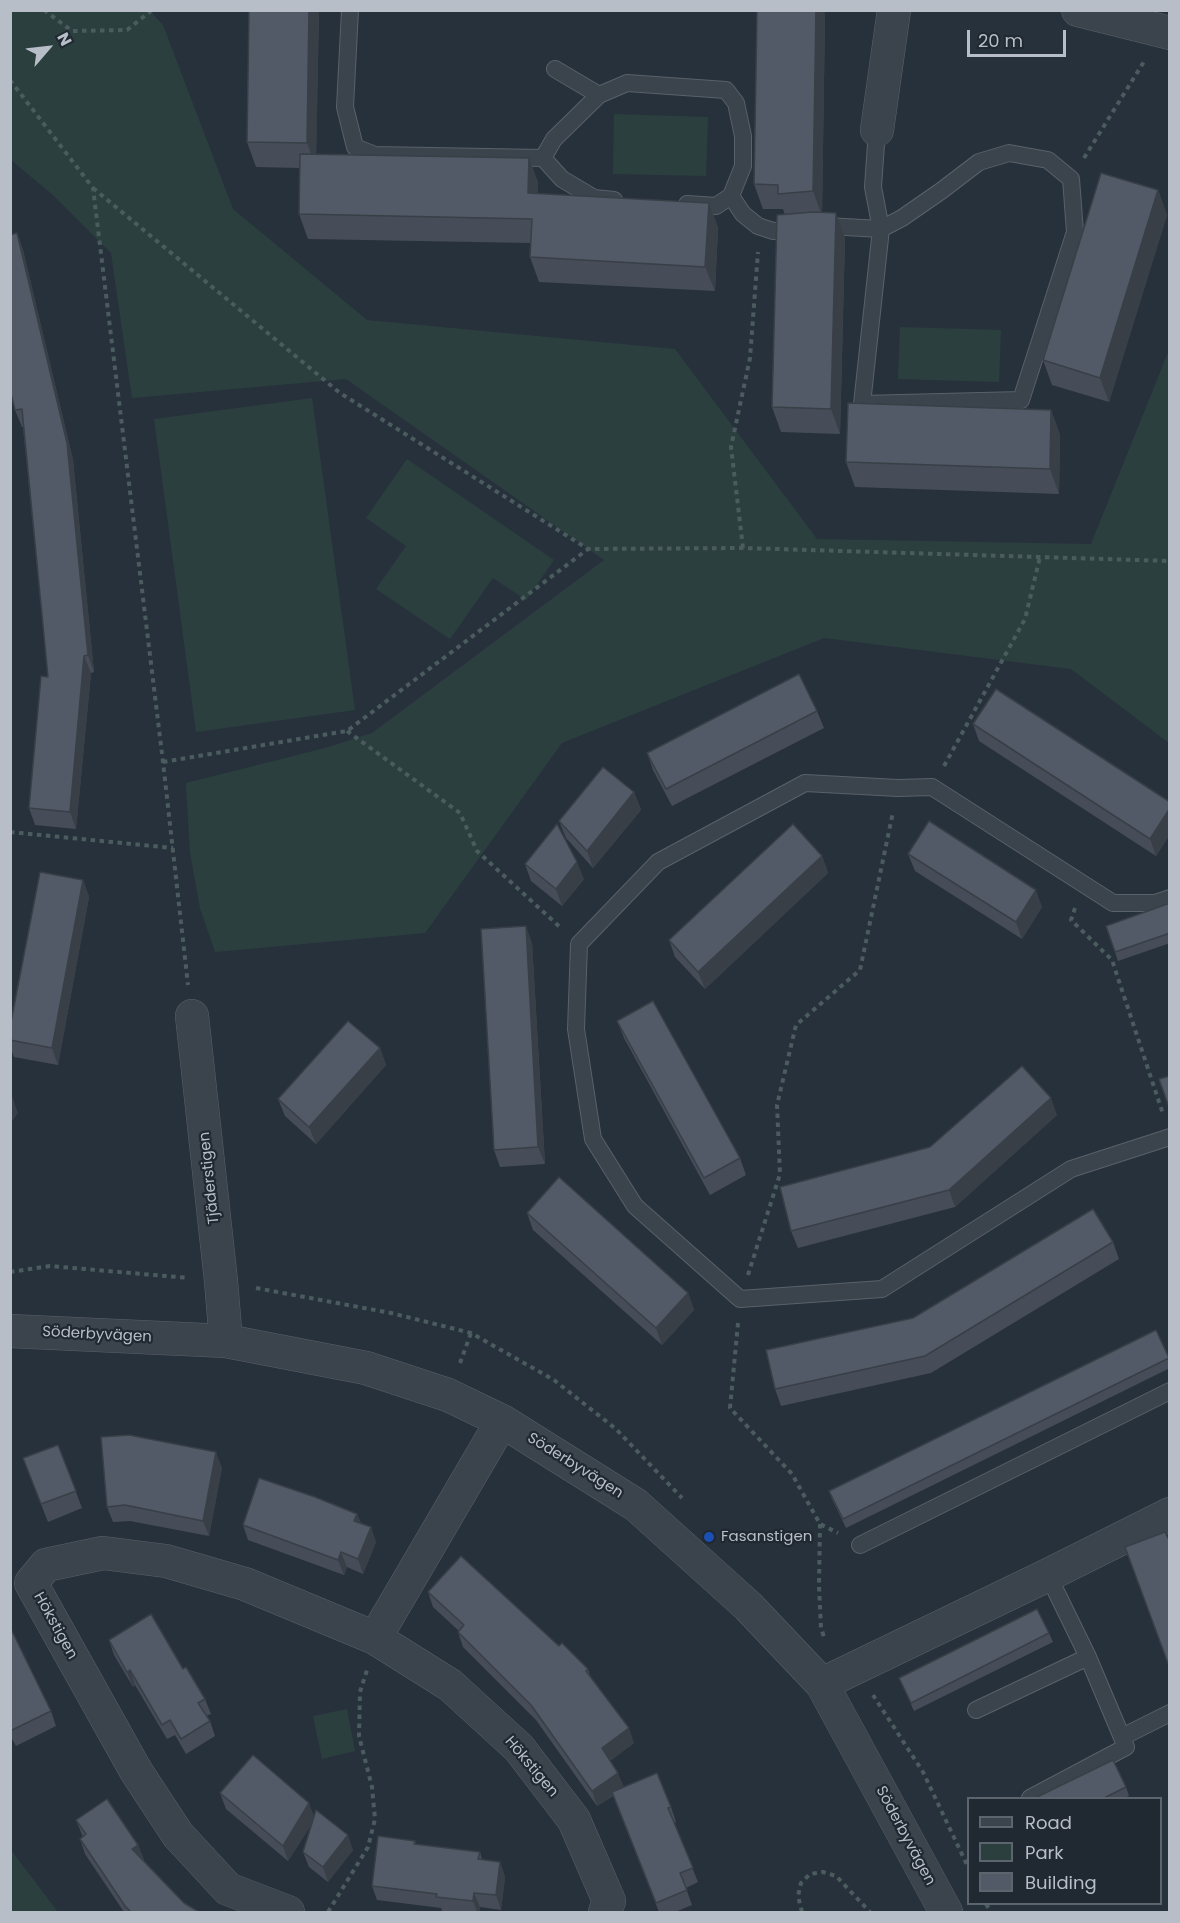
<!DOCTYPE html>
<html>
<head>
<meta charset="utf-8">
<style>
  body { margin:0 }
  #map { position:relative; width:1180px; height:1923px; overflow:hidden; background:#27313c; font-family:Poppins,sans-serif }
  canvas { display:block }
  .frame { position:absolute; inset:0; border:12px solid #b7bec7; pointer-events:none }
  .legend { position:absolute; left:967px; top:1797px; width:195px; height:108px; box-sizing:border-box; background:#202831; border:2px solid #5c646d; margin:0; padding:8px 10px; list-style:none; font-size:18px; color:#b7bec7 }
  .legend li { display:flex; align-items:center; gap:12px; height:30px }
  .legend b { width:30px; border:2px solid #5c646d }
  .north { position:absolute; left:18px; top:18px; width:60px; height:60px; -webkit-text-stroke:4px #202831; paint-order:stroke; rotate:62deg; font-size:16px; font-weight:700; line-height:24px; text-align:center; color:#b7bec7 }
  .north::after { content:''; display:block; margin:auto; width:21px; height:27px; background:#b7bec7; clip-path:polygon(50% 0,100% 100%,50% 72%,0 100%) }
  .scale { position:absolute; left:967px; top:30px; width:99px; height:27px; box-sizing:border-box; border:3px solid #b7bec7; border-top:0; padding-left:8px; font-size:18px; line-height:21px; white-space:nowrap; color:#b7bec7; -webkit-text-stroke:4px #202831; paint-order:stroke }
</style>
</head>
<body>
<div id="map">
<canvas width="1180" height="1923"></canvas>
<div class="frame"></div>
<ul class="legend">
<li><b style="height:8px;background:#3b434c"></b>Road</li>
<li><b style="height:16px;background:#2c3f3f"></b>Park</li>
<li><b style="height:16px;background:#515a66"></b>Building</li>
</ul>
<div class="north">N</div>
<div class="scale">20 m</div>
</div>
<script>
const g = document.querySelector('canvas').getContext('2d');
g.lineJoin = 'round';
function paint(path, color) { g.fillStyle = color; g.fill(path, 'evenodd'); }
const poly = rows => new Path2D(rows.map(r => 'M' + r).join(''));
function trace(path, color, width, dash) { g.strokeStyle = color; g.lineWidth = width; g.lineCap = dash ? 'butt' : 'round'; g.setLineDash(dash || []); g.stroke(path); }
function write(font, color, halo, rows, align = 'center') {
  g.font = font + ' Poppins,sans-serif'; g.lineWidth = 4.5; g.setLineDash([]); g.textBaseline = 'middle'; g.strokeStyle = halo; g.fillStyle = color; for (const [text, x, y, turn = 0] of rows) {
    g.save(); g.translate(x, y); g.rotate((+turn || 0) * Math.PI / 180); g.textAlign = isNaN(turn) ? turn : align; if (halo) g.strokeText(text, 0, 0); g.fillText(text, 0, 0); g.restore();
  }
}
const green = poly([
  [10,11,150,11,163,25,233,209,367,320,675,349,817,539,1091,544,1169,350,1169,743,1071,669,824,638,562,743,425,933,215,952,200,908,190,853,186,783,325,748,372,733,604,560,346,379,132,398,111,253,53,195,11,160],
  [614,114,708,117,706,176,613,174],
  [900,327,1001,330,999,382,898,379],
  [312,398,355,710,196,732,154,419],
  [407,459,554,560,526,600,493,578,450,639,376,589,406,546,366,518],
  [347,1709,355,1751,322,1759,313,1716],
  [11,1850,58,1912,11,1912]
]);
const path = poly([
  [44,10,72,31,127,30,152,10],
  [10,80,93,188,163,762,188,985],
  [1084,158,1145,60],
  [93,188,340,393,588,549,743,548,1170,561],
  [743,548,731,447,750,358,758,252],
  [347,731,460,813,477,851,562,929],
  [163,762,347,731,588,549],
  [944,766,1025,619,1040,557],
  [10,832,173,848],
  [1075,908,1071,920,1112,960,1163,1114],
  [10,1272,50,1266,189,1278],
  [748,1275,780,1174,777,1105,796,1025,860,970,893,812],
  [256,1288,391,1313,471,1333,554,1380,616,1429,682,1498],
  [738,1323,730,1408,792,1474,820,1524,838,1533],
  [460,1363,471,1333],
  [820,1524,819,1586,821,1628,824,1637],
  [873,1695,923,1772,968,1867],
  [986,1904,991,1912],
  [328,1912,368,1847,375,1819,372,1787,359,1736,360,1692,367,1670],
  [802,1912,798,1896,801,1883,810,1874,823,1872,836,1876,870,1912]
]);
const lane = poly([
  [350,10,345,107,355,147,375,155,543,158,562,179,594,198,614,200],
  [555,69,599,95],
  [543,158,554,139,599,95,627,83,726,90,736,103,743,136,743,166,731,196,716,206,687,204],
  [731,196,743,214,758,226,773,231,827,226,881,229,902,218,941,191,979,162,1009,153,1048,160,1071,179,1075,232,1021,400,862,404,881,229,873,187,877,130],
  [1170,898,1155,903,1113,903,932,787,898,788,805,783,658,862,579,944,576,1029,593,1139,635,1206,740,1299,882,1289,1071,1169,1170,1137],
  [860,1545,1170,1391],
  [976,1710,1088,1657],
  [1122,1737,1170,1713],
  [1030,1798,1126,1747,1088,1657,1048,1575]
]);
const street = poly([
  [1078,10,1170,33],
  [877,130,894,10],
  [192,1016,221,1281,226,1341],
  [10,1331,226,1341,366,1368,448,1395,502,1421,636,1505,748,1606,822,1684,946,1912],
  [375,1638,502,1421],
  [822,1684,1048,1575,1170,1514],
  [288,1912,228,1889,178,1835,136,1771,31,1583,46,1565,103,1553,166,1561,245,1584,375,1638,450,1685,519,1748,574,1820,609,1901,605,1912]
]);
const wall = poly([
  [249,10,319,10,316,154,529,158,538,183,537,194,709,203,718,228,715,291,539,282,530,257,531,243,308,239,299,214,299,168,256,167,247,142],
  [825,14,822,213,845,238,840,434,781,432,772,407,785,215,783,209,763,209,754,184],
  [1158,190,1167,215,1109,402,1052,385,1043,360],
  [17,233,23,250,73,460,94,672,91,673,76,829,35,825,29,808,48,677,23,427,22,427,15,410],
  [1051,410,1060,435,1059,494,855,487,846,462],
  [817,711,824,728,672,806,653,770,647,753],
  [973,724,1170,802,1170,834,1156,856,979,741],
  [634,792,641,810,593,868,566,838,559,821],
  [908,854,1042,907,1022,939,915,871],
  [822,856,828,873,705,989,675,957,669,940],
  [525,864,584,879,562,906,531,881],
  [83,880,89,897,58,1065,14,1057,10,1046,10,1027],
  [1170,903,1170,943,1118,961,1106,926],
  [532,943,545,1164,500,1167,494,1150],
  [617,1021,740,1158,746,1175,710,1195,624,1038],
  [380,1048,386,1065,316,1144,285,1116,278,1099],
  [1057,1115,955,1207,798,1248,791,1231,930,1147],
  [527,1213,688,1293,694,1310,662,1345,533,1230],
  [1113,1242,1119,1259,931,1373,781,1406,775,1389,913,1318],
  [1170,1358,1170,1368,846,1528,832,1499,829,1491],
  [58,1445,82,1508,48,1522,23,1458],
  [222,1468,209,1536,130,1521,113,1522,107,1507],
  [357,1514,361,1523,376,1542,363,1574,347,1567,344,1575,248,1540,243,1525],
  [428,1592,559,1646,588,1669,590,1676,634,1743,610,1761,624,1787,671,1807,676,1822,674,1823,698,1882,686,1888,692,1905,675,1912,659,1912,613,1796,597,1806,536,1720,463,1647,458,1632,459,1631,433,1607],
  [10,1627,51,1711,56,1726,16,1746,10,1735],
  [1049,1633,1053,1642,914,1711,899,1678],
  [109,1640,183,1669,205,1699,211,1714,206,1716,210,1721,215,1736,186,1754,175,1735,167,1739,135,1685,133,1687,114,1655],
  [1126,1787,1129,1796,1124,1798,1035,1798],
  [220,1793,314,1818,353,1850,328,1882,309,1867,303,1852,313,1822,288,1861,226,1809],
  [76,1820,138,1845,144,1860,143,1860,184,1903,199,1912,124,1912,85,1854,80,1839,83,1837],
  [415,1841,416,1844,480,1852,482,1860,500,1862,505,1877,501,1910,480,1907,479,1912,451,1912,442,1911,441,1908,377,1900,372,1886]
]);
const shadedWall = poly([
  [309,10,319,10,316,168,307,143],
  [816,10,824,10,825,14,822,216,813,191],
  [529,158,538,183,537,218,528,193],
  [1158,190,1167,215,1109,402,1100,378],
  [709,203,718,228,715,291,705,267],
  [836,213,845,238,840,434,831,409],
  [17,233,23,250,73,460,94,672,88,655],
  [1051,410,1060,435,1059,494,1050,469],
  [84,656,91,673,76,829,70,812],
  [634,792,641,810,593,868,587,851],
  [1170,808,1170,834,1156,856,1150,839],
  [822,856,828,873,705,989,698,972],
  [577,862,584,879,562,906,556,889],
  [83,880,89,897,58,1065,52,1048],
  [1036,890,1042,907,1022,939,1016,922],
  [526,926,532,943,545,1164,538,1147],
  [380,1048,386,1065,316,1144,309,1127],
  [12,1096,18,1113,10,1124,10,1098],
  [1051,1098,1057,1115,955,1207,949,1190],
  [688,1293,694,1310,662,1345,656,1328],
  [216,1452,222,1468,209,1536,203,1521],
  [357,1514,363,1529,354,1521],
  [371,1527,376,1542,363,1574,358,1559],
  [341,1552,347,1567,344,1575,338,1560],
  [130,1670,135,1685,133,1687,127,1672],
  [629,1728,634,1743,607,1763,602,1748],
  [618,1773,624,1788,597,1806,592,1791],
  [309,1803,315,1819,288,1861,283,1846],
  [348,1835,353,1850,328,1882,323,1867],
  [138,1845,144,1860,137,1864,132,1849],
  [500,1862,505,1877,501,1910,496,1895],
  [474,1893,480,1907,479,1912,477,1912,473,1901]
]);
const building = poly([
  [249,10,309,10,307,143,247,142,249,10],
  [757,10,816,10,813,191,778,194,778,185,754,184,757,10],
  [300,154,529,158,528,193,709,203,705,267,530,257,532,219,299,214,300,154],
  [1101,173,1158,190,1100,378,1043,360,1101,173],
  [813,212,836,213,831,409,772,407,777,215,813,212],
  [17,233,67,443,88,655,84,656,70,812,29,808,41,676,48,677,22,409,15,410,10,390,10,235,17,233],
  [848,403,1051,410,1050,469,846,462,848,403],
  [799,674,817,711,666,789,647,753,799,674],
  [996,689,1170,802,1170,808,1150,839,973,724,996,689],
  [603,767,634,792,587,851,559,821,603,767],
  [929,821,1036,890,1016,922,908,854,929,821],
  [557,824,577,862,556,889,525,864,557,824],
  [793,824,822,856,698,972,669,940,793,824],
  [40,872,83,880,52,1048,10,1040,10,1027,40,872],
  [1170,903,1170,933,1115,952,1106,926,1170,903],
  [526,926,538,1147,494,1150,481,929,526,926],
  [653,1001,740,1158,704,1178,617,1021,653,1001],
  [348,1021,380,1048,309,1127,278,1099,348,1021],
  [1022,1066,1051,1098,949,1190,791,1231,780,1187,930,1147,1022,1066],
  [1170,1076,1170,1107,1169,1107,1159,1079,1170,1076],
  [559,1177,688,1293,656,1328,527,1213,559,1177],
  [1093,1209,1113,1242,925,1356,775,1389,766,1350,913,1318,1093,1209],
  [1156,1330,1169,1358,843,1519,829,1491,1156,1330],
  [129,1435,216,1452,203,1521,125,1505,107,1507,101,1437,129,1435],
  [58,1445,76,1491,41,1504,23,1458,58,1445],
  [259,1478,315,1497,357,1514,354,1521,371,1527,358,1559,341,1552,338,1560,243,1525,259,1478],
  [1165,1532,1170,1542,1169,1666,1125,1547,1165,1532],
  [461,1556,559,1646,562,1643,588,1669,586,1671,629,1728,602,1748,618,1773,592,1791,531,1705,458,1632,464,1625,428,1592,461,1556],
  [1037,1609,1049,1633,911,1703,899,1678,1037,1609],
  [151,1614,183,1669,186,1667,205,1699,198,1703,210,1721,181,1739,170,1720,162,1725,130,1670,127,1672,109,1640,151,1614],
  [10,1627,51,1711,10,1731,10,1627],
  [253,1755,309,1803,283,1846,220,1793,253,1755],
  [1113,1760,1126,1787,1104,1798,1035,1798,1113,1760],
  [657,1773,671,1807,668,1808,693,1868,680,1873,687,1890,656,1903,612,1792,657,1773],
  [107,1799,138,1845,132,1849,184,1903,199,1912,131,1912,125,1906,80,1839,86,1834,76,1820,107,1799],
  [316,1810,348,1835,323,1867,303,1852,316,1810],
  [378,1836,415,1841,414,1844,480,1852,478,1859,500,1862,496,1895,474,1893,473,1901,436,1897,437,1894,372,1886,378,1836]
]);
const markers = [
  [709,1537,6,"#1a4fb4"]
];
const streetNames = [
  ["Tjäderstigen",210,1178,-96],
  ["Söderbyvägen",97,1335,3],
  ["Söderbyvägen",575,1466,32],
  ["Hökstigen",55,1626,61],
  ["Hökstigen",531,1767,50],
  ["Söderbyvägen",905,1836,62]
];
const poiNames = [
  ["Fasanstigen",721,1537]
];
paint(green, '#2c3f3f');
trace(lane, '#59616a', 18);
trace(street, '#59616a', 34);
trace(path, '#4b5c5e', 4, [4.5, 4.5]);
trace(lane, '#3b434c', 16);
trace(street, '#3b434c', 33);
paint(wall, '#464d58');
paint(shadedWall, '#393f47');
paint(building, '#515a66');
trace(building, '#393f47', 1.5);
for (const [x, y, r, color] of markers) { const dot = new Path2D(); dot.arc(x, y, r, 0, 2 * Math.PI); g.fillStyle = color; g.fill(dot); trace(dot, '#202831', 2); }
write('15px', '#b7bec7', '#202831', streetNames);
write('15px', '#b7bec7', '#202831', poiNames, 'left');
</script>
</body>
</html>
